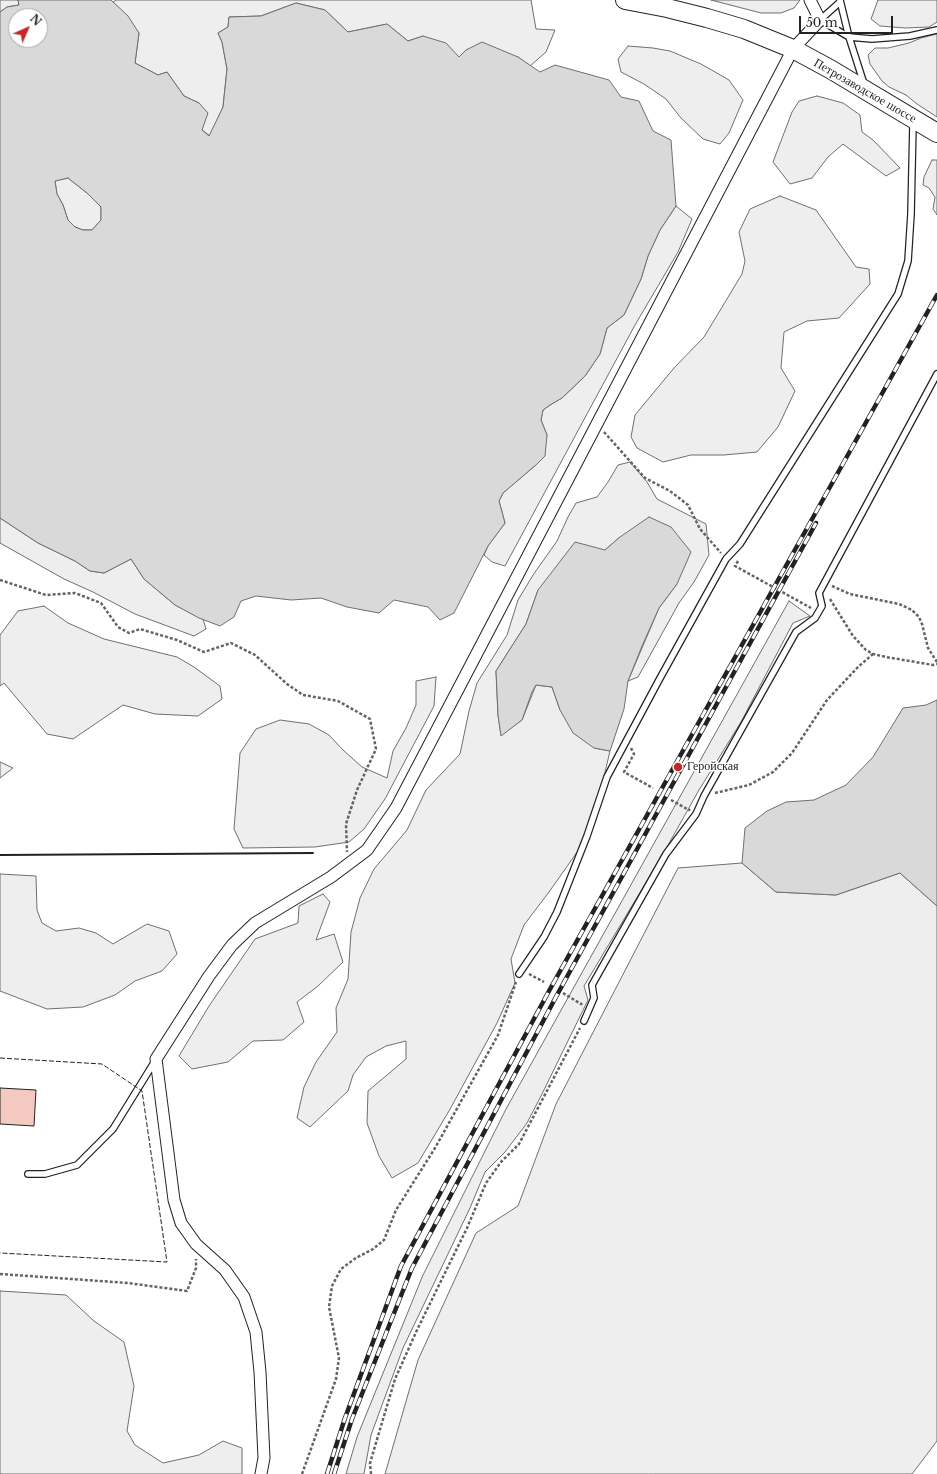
<!DOCTYPE html>
<html>
<head>
<meta charset="utf-8">
<style>
  body { margin:0 }
  #map { position:relative; width:937px; height:1474px; overflow:hidden; background:#fff; font-family:"Libre Baskerville",serif }
  canvas { display:block }
  .north { position:absolute; left:8px; top:8px; width:40px; height:40px; box-sizing:border-box; background:#fff; border:1px solid #a7a7a7; border-radius:50%; rotate:45deg; font-size:11px; font-weight:700; line-height:16px; text-align:center; color:#222 }
  .north::after { content:''; display:block; margin:auto; width:14px; height:18px; background:#c62828; clip-path:polygon(50% 0,100% 100%,50% 72%,0 100%) }
  .scale { position:absolute; left:799px; top:16px; width:94px; height:18px; box-sizing:border-box; border:2px solid #222; border-top:0; padding-left:5px; font-size:12px; line-height:14px; white-space:nowrap; color:#222; -webkit-text-stroke:3px #fff; paint-order:stroke }
</style>
</head>
<body>
<div id="map">
<canvas width="937" height="1474"></canvas>
<div class="north">N</div>
<div class="scale">50 m</div>
</div>
<script>
const g = document.querySelector('canvas').getContext('2d');
g.lineJoin = 'round';
function paint(path, color) { g.fillStyle = color; g.fill(path, 'evenodd'); }
const poly = rows => new Path2D(rows.map(r => 'M' + r).join(''));
function trace(path, color, width, dash) { g.strokeStyle = color; g.lineWidth = width; g.lineCap = dash ? 'butt' : 'round'; g.setLineDash(dash || []); g.stroke(path); }
function write(font, color, halo, rows, align = 'center') {
  g.font = font + ' "Libre Baskerville",serif'; g.lineWidth = 3; g.setLineDash([]); g.textBaseline = 'middle'; g.strokeStyle = halo; g.fillStyle = color; for (const [text, x, y, turn = 0] of rows) {
    g.save(); g.translate(x, y); g.rotate((+turn || 0) * Math.PI / 180); g.textAlign = isNaN(turn) ? turn : align; if (halo) g.strokeText(text, 0, 0); g.fillText(text, 0, 0); g.restore();
  }
}
const green = poly([
  [0,0,18,0,19,5,7,7,0,12,0,0],
  [116,0,531,0,536,29,555,30,546,52,530,66,518,57,466,50,459,57,423,36,408,41,387,24,348,32,325,10,296,3,261,16,229,17,228,27,218,33,222,42,227,69,223,107,210,136,202,130,199,103,184,96,167,72,158,75,135,63,139,33,113,2,116,0],
  [711,0,800,0,794,8,781,13,761,13,711,0],
  [878,0,937,0,937,22,929,27,905,28,880,26,871,19,878,0],
  [937,34,937,117,917,104,906,95,889,87,882,81,870,64,868,55,875,48,888,48,909,43,921,38,937,34],
  [628,46,653,48,670,51,701,64,729,80,743,100,729,133,720,144,703,139,681,118,666,99,644,84,621,72,618,59,628,46],
  [817,96,843,103,860,115,862,132,873,140,900,168,886,176,843,144,828,157,812,178,790,184,773,162,792,112,799,101,817,96],
  [932,160,937,160,937,215,933,209,935,197,929,188,923,185,924,177,932,160],
  [68,178,87,193,101,207,101,220,92,230,83,230,75,227,68,220,63,205,57,194,55,181,68,178],
  [780,196,816,210,856,267,869,269,870,284,839,318,807,321,784,332,781,368,795,391,778,427,757,452,724,455,691,455,663,462,637,448,631,437,635,415,674,368,704,337,742,274,745,261,739,232,750,209,780,196],
  [676,206,692,219,678,252,635,325,505,566,492,562,484,555,488,546,505,523,499,501,503,493,537,464,547,435,541,420,543,410,550,405,562,398,585,376,600,354,607,328,624,315,641,279,648,256,660,230,676,206],
  [630,462,647,482,657,499,706,524,709,555,694,582,679,603,638,677,628,681,659,608,677,584,620,537,605,550,538,590,526,624,496,671,498,715,501,735,522,720,536,685,552,687,560,710,594,748,610,751,598,802,580,848,549,892,524,925,511,959,515,983,497,1023,449,1111,418,1163,392,1178,379,1156,367,1123,368,1091,406,1059,406,1041,386,1046,366,1057,353,1075,348,1091,310,1127,297,1118,304,1087,316,1062,337,1032,336,1008,348,979,351,932,360,898,374,869,407,830,426,790,460,754,469,711,477,683,507,635,518,600,533,575,557,541,568,517,576,503,597,497,608,482,618,465,630,462],
  [0,518,38,543,75,561,90,571,104,573,131,559,144,579,175,605,203,619,206,629,194,636,135,614,93,592,64,579,0,543,0,518],
  [789,601,810,616,793,623,741,722,699,790,663,854,584,986,588,1000,541,1096,527,1123,505,1152,485,1172,470,1208,403,1348,371,1435,364,1474,346,1474,357,1437,423,1275,506,1109,789,601],
  [44,606,68,623,104,639,177,657,194,667,220,686,222,699,198,716,155,714,123,705,73,739,47,734,4,683,0,686,0,635,18,611,44,606],
  [436,677,434,706,385,799,364,829,349,842,315,847,243,848,234,829,240,753,256,729,280,720,309,724,329,735,343,750,362,767,387,778,393,751,406,728,416,705,416,681,436,677],
  [0,762,13,768,0,778,0,762],
  [742,863,776,892,836,895,900,873,937,906,937,1441,912,1474,385,1474,418,1360,476,1233,518,1206,556,1104,678,868,742,863],
  [0,874,36,876,37,910,42,923,56,931,79,928,96,933,113,944,147,924,169,931,177,954,162,971,135,981,115,995,83,1007,47,1009,0,991,0,874],
  [323,894,330,902,316,940,334,934,343,962,318,986,297,1002,304,1022,283,1040,253,1041,228,1062,192,1069,179,1056,209,1006,255,939,298,923,299,906,323,894],
  [0,1291,66,1295,94,1321,124,1342,134,1386,127,1431,135,1445,163,1463,199,1455,223,1441,242,1448,242,1474,0,1474,0,1291]
]);
const water = poly([
  [18,0,111,0,128,16,139,33,135,63,158,75,167,72,184,96,199,103,208,113,202,130,209,136,223,107,227,69,222,42,218,33,228,27,229,17,261,16,296,3,325,10,348,32,387,24,408,41,423,36,446,43,459,57,466,50,482,42,518,57,540,72,555,65,609,80,621,97,639,101,653,131,671,140,676,206,660,230,648,256,641,279,624,315,607,328,600,354,585,376,562,398,550,405,543,410,541,420,547,435,545,456,537,464,503,493,499,501,505,523,488,546,454,613,440,620,428,607,394,600,379,613,347,607,321,598,291,600,256,596,241,601,234,617,220,626,199,618,175,605,144,579,131,559,104,573,90,571,75,561,38,543,0,518,0,12,7,7,19,5,18,0],
  [16,16,40,16,40,40,16,40,16,16],
  [68,178,87,193,101,207,101,220,92,230,83,230,75,227,68,220,63,205,57,194,55,181,68,178],
  [649,517,671,527,691,552,677,584,659,608,642,646,628,681,624,709,610,751,594,748,573,733,560,710,552,687,536,685,532,692,522,720,501,736,498,715,496,671,526,624,538,590,575,542,605,550,620,537,649,517],
  [937,700,937,906,900,873,836,895,776,892,742,863,745,828,767,811,786,802,814,800,846,785,873,757,903,708,926,705,937,700]
]);
const building = poly([
  [0,1088,36,1090,34,1126,0,1124,0,1088]
]);
const path = poly([
  [604,432,645,478,670,491,688,505,700,529,721,553],
  [738,561,735,566,811,608],
  [0,580,46,595,75,593,101,603,118,627,129,633,140,629,177,640,204,652,231,643,255,655,287,684,303,695,338,701,370,719,376,749,357,790,346,824,347,852],
  [832,586,850,594,899,604,912,610,919,617,922,624,928,648,937,662],
  [830,599,853,636,866,650,873,654,886,657,933,665,937,664],
  [631,748,634,754,624,772,653,788],
  [715,793,749,785,773,772,792,753,827,700,858,667,873,654],
  [671,800,689,810,690,809],
  [529,974,544,982],
  [563,993,581,1004,582,1003],
  [0,1274,128,1283,187,1291,196,1268,196,1259],
  [302,1474,336,1379,339,1358,329,1307,332,1286,341,1269,356,1258,373,1249,384,1240,396,1210,435,1148,498,1035,516,982],
  [371,1474,370,1463,395,1379,417,1330,467,1228,486,1183,501,1162,519,1144,580,1028]
]);
const service = poly([
  [840,0,849,37,864,84],
  [840,2,820,20,849,37,872,39,910,36,937,30],
  [519,974,544,937,557,912,587,836,607,777,659,680,726,559,740,544,898,294,908,261,911,214,913,123],
  [584,1021,594,998,592,985,666,854,696,814,704,796,796,632,815,618,822,606,819,593,937,374],
  [28,1174,45,1174,77,1165,113,1129,155,1061]
]);
const minor = poly([
  [261,1474,264,1458,260,1372,256,1332,244,1297,225,1270,196,1244,181,1223,174,1200,156,1059,209,976,232,945,255,923,331,877,367,850,396,808,793,49,820,20,810,0]
]);
const primary = poly([
  [625,0,667,8,707,18,744,29,793,49,830,69,937,133]
]);
const rail = poly([
  [327,1474,345,1418,401,1266,549,991,937,295],
  [334,1474,352,1419,412,1268,557,995,816,523]
]);
const fence = poly([
  [0,1058,102,1064,142,1091,167,1262,0,1253]
]);
const wall = poly([
  [0,855,313,853]
]);
const markers = [
  [678,767,5,"#c62828"]
];
const streetNames = [
  ["Петрозаводское шоссе",865,91,30]
];
const poiNames = [
  ["Геройская",687,767]
];
paint(green, '#eee');
trace(green, '#6f6f6f', 1);
paint(water, '#d9d9d9');
trace(water, '#6f6f6f', 1);
paint(building, '#f3c9c0');
trace(building, '#222', 1);
trace(service, '#222', 8);
trace(minor, '#222', 13);
trace(primary, '#222', 20);
trace(path, '#646464', 2.5, [3, 2]);
trace(service, '#fff', 5.5);
trace(minor, '#fff', 11);
trace(primary, '#fff', 18);
trace(rail, '#222', 4.5);
trace(rail, '#fff', 3, [9]);
trace(fence, '#222', 1, [5, 2]);
trace(wall, '#222', 2);
for (const [x, y, r, color] of markers) { const dot = new Path2D(); dot.arc(x, y, r, 0, 2 * Math.PI); g.fillStyle = color; g.fill(dot); trace(dot, '#fff', 1.5); }
write('12px', '#222', '#fff', streetNames);
write('12px', '#222', '#fff', poiNames, 'left');
</script>
</body>
</html>
